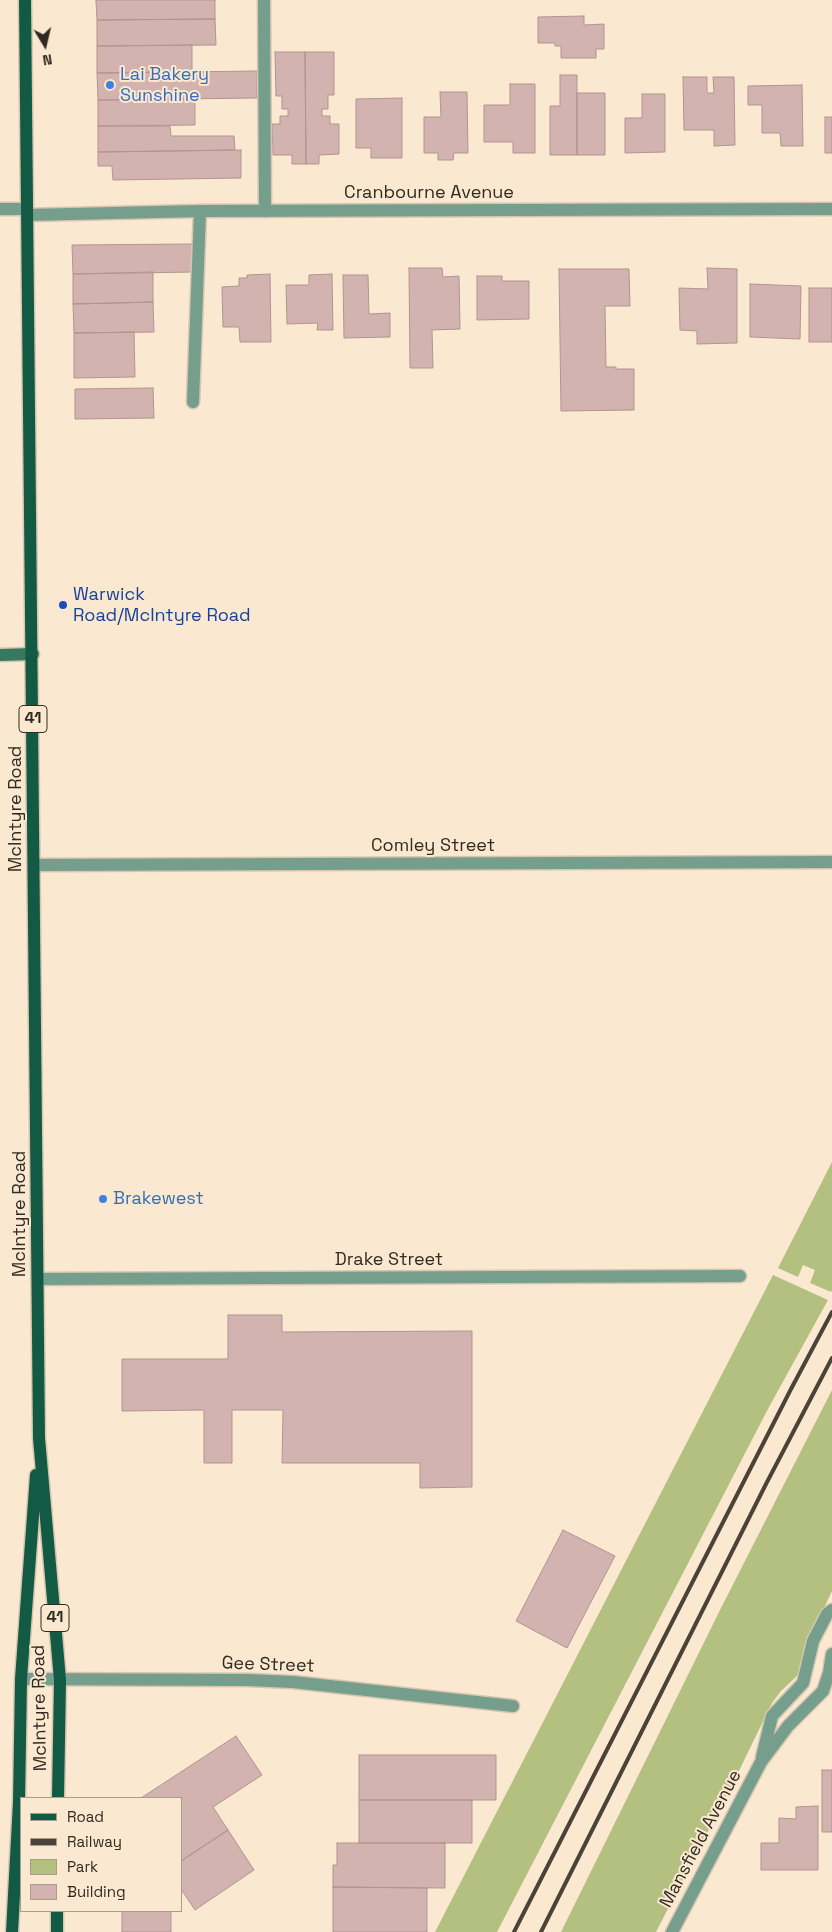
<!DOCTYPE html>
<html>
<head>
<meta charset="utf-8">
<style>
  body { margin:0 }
  #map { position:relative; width:832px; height:1932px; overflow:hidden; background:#fbe8d0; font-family:"Space Grotesk",sans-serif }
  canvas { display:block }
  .legend { position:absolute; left:20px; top:1797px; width:162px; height:115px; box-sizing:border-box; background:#fbe8d0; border:1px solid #aa9c8a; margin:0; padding:6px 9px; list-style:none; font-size:15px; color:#302a20 }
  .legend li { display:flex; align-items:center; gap:10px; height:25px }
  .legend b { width:25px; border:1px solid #aa9c8a }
  .north { position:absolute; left:20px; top:20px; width:50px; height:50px; -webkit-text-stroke:4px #fbe8d0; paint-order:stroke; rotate:171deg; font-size:14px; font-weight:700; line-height:20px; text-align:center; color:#302a20 }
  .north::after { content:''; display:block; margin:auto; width:18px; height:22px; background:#302a20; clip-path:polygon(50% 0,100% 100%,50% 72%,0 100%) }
</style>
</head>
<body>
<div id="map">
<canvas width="832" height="1932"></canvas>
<ul class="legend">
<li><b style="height:6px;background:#135a44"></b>Road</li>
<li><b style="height:6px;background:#4b4337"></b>Railway</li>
<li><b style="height:14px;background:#b3c07f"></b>Park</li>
<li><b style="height:14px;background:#d3b3af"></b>Building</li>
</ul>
<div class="north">N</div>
</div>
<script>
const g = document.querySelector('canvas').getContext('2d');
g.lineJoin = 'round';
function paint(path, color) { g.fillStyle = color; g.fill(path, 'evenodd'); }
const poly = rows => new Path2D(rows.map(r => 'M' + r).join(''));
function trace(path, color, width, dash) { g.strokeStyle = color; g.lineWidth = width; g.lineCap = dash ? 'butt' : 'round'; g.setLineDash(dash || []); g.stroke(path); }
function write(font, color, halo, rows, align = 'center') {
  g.font = font + ' "Space Grotesk",sans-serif'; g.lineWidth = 4; g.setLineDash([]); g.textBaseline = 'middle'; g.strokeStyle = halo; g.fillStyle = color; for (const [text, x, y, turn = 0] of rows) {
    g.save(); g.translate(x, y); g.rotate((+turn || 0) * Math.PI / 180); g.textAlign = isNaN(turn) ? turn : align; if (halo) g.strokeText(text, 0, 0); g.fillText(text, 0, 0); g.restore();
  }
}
const green = poly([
  [832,1162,832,1290,831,1292,810,1283,815,1270,803,1265,798,1277,778,1268],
  [773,1275,828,1300,769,1407,497,1932,435,1932],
  [832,1390,832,1591,815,1627,800,1673,781,1691,772,1703,734,1781,656,1932,561,1932,720,1610]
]);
const building = poly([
  [96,0,215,0,215,19,97,20,96,0],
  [584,16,584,25,604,24,604,49,596,49,596,58,561,58,561,46,555,46,555,43,538,43,538,17,584,16],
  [215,19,216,45,97,46,97,20,215,19],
  [192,45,192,72,97,73,97,46,192,45],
  [275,52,305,52,306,164,292,164,292,155,273,155,272,124,280,124,280,116,288,116,288,109,282,109,282,96,276,96,275,52],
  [305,52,334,52,334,95,328,95,328,109,322,109,322,116,330,116,330,124,339,124,339,154,319,155,319,164,306,164,305,52],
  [257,71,257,98,98,100,97,73,257,71],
  [560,75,577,75,577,155,550,155,550,106,560,106,560,75],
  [683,77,707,77,707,93,714,93,713,77,734,77,735,145,714,146,714,130,684,130,683,77],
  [510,84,535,84,535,153,513,153,513,142,484,142,484,105,510,105,510,84],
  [802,85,803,146,781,146,780,133,762,133,762,105,748,105,748,86,802,85],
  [440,92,467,92,468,153,454,153,453,160,438,160,438,153,424,153,424,117,441,117,440,92],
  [577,93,605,93,605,155,577,155,577,93],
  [642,94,665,94,665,152,625,153,625,118,642,118,642,94],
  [402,98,402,158,371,158,371,148,356,148,356,99,402,98],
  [195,99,195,125,98,126,98,100,195,99],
  [825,117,832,117,832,153,825,153,825,117],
  [98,126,170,126,171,136,234,136,235,150,98,152,98,126],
  [241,150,241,178,113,180,112,166,98,166,98,152,241,150],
  [193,244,194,272,73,274,72,245,193,244],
  [409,268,442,268,443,277,459,276,460,329,432,330,433,368,410,368,409,268],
  [707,268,737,269,737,343,697,344,697,331,680,330,679,288,708,289,707,268],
  [559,269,629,269,630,306,605,306,606,367,616,367,616,369,634,369,634,410,561,411,559,269],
  [153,272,153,302,73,304,73,274,153,272],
  [270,274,271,342,240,342,239,327,223,327,222,287,239,286,239,278,247,278,247,275,270,274],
  [332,274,333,330,317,330,318,323,287,324,286,285,309,285,309,275,332,274],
  [343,275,368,275,369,314,390,313,390,337,344,338,343,275],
  [477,276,502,276,502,281,529,281,529,319,477,320,477,276],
  [750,284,801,286,800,339,750,337,750,284],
  [809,288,832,288,832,342,809,342,809,288],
  [153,302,154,332,74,333,73,304,153,302],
  [134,332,135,377,74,378,74,333,134,332],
  [153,388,154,418,75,419,75,389,153,388],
  [228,1315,282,1315,282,1332,472,1331,472,1487,420,1488,420,1463,282,1463,283,1410,232,1410,232,1463,204,1463,204,1410,122,1411,122,1359,228,1359,228,1315],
  [563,1530,615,1556,567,1648,516,1621,563,1530],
  [236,1736,262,1775,213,1807,228,1830,181,1861,181,1798,141,1798,236,1736],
  [359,1755,496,1755,496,1800,359,1800,359,1755],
  [822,1770,832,1770,832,1832,822,1832,822,1770],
  [359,1800,472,1800,472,1843,359,1843,359,1800],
  [818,1806,818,1870,761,1870,761,1843,779,1843,779,1818,796,1819,796,1807,818,1806],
  [228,1830,254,1870,195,1910,181,1889,181,1861,228,1830],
  [337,1843,445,1843,445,1888,333,1887,333,1865,337,1865,337,1843],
  [333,1887,427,1888,427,1932,333,1932,333,1887],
  [122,1911,171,1911,171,1932,122,1932,122,1911]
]);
const lane = poly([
  [264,0,265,211],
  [193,402,200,211]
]);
const street = poly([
  [0,209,27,209],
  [27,215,200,211,832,209],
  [34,865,832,862],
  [38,1279,740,1276],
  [21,1679,248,1680,293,1682,513,1706],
  [762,1757,772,1716,803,1683,813,1641,827,1614,832,1610],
  [672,1932,761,1762,788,1726,823,1691,829,1673,832,1654]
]);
const secondary = poly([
  [0,655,33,654]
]);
const primary = poly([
  [25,0,39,1438,60,1680,58,1798],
  [12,1932,19,1802,21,1679,36,1475],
  [57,1932,57,1911]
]);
const rail = poly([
  [514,1932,791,1389,832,1312],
  [541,1932,766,1484,832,1358]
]);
const markers = [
  [110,85,5,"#3f7fe0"],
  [63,605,5,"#1a4fb4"],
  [103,1199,5,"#3f7fe0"]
];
const shields = [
  [33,719,28],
  [55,1618,28]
];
const shieldNames = [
  ["41",33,719],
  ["41",55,1618]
];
const shopNames = [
  ["Lai Bakery",120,75],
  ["Sunshine",120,96],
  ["Brakewest",113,1199]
];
const streetNames = [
  ["Cranbourne Avenue",429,193],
  ["McIntyre Road",16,809,-90],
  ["Comley Street",433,846],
  ["McIntyre Road",20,1214,-90],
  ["Drake Street",389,1260],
  ["Gee Street",268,1665,2],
  ["McIntyre Road",40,1708,-91],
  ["Mansfield Avenue",701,1839,-62]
];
const transitNames = [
  ["Warwick",73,595],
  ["Road/McIntyre Road",73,616]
];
paint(green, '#b3c07f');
paint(building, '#d3b3af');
trace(building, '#b29390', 1);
trace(lane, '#d6c6b0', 15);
trace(street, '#d6c6b0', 15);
trace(secondary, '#d6c6b0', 15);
trace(primary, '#d6c6b0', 15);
trace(lane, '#759e8d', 12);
trace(street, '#759e8d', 12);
trace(secondary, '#377861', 12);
trace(primary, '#135a44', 12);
trace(rail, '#4b4337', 4);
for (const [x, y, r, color] of markers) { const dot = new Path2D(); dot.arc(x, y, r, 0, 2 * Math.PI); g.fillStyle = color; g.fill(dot); trace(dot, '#fbe8d0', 2); }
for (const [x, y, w] of shields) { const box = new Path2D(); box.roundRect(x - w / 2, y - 13.5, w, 27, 4); g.fillStyle = '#fbe8d0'; g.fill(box); trace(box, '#302a20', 1); }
write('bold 16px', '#302a20', null, shieldNames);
write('18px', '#366cbe', '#fbe8d0', shopNames, 'left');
write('18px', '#302a20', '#fbe8d0', streetNames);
write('18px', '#164399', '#fbe8d0', transitNames, 'left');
</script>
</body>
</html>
